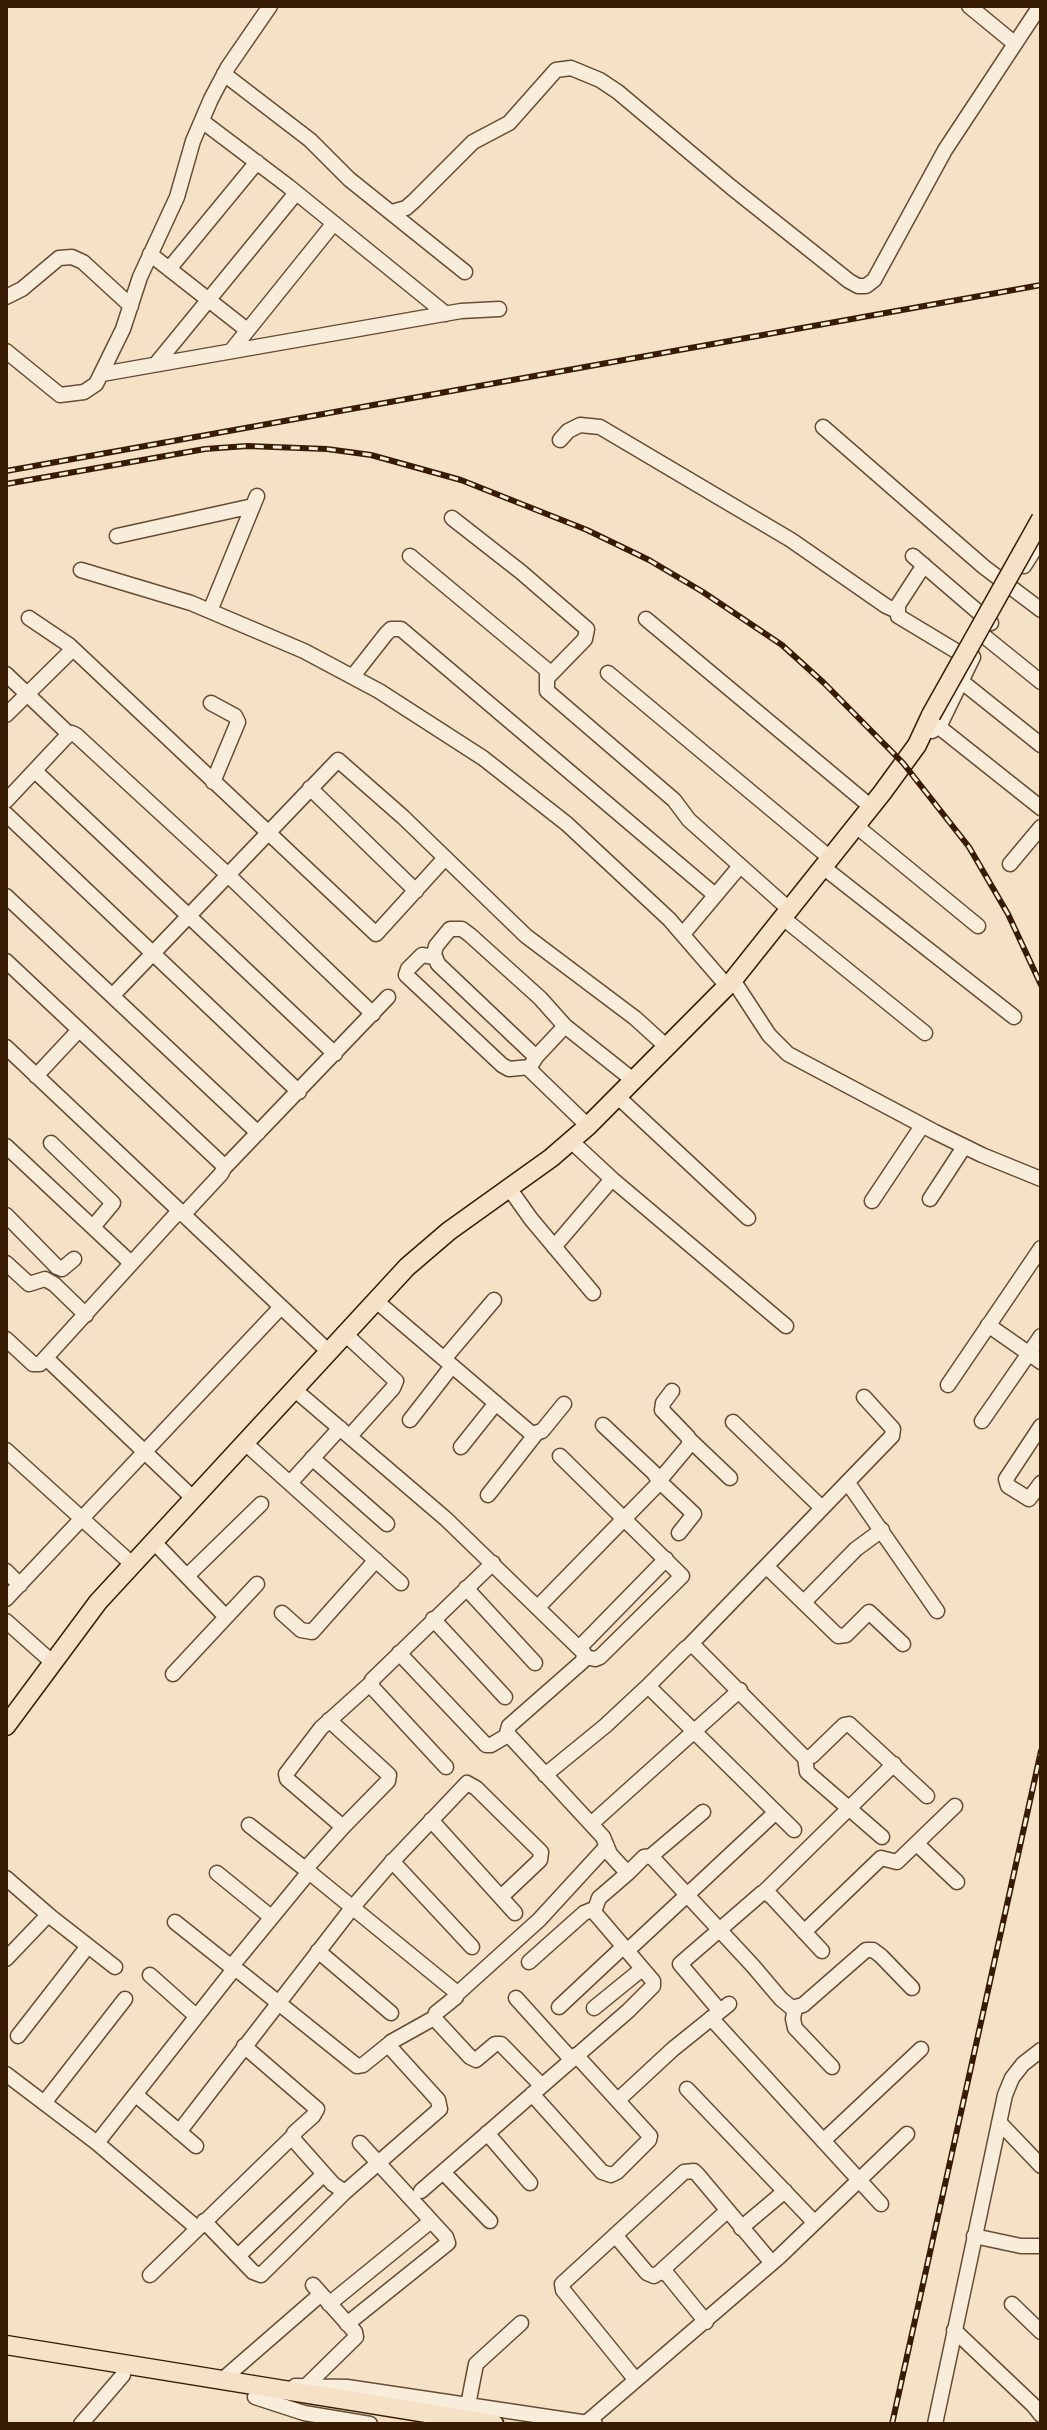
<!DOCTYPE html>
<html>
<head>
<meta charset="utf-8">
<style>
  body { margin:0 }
  #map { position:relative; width:1047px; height:2430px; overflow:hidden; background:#f4e1c6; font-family:"Sorts Mill Goudy",serif }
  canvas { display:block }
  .frame { position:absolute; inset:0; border:8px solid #381b03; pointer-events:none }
</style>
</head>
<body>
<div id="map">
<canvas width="1047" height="2430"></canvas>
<div class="frame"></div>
</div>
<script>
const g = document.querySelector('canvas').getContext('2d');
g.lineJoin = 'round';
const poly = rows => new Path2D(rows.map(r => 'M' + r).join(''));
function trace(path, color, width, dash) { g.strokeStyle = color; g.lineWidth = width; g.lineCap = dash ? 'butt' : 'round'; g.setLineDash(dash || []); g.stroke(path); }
const minor = poly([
  [969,6,1014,43],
  [224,74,310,140,349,179,465,272],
  [202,121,288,186,446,314],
  [392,212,406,208,414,201,473,142,509,123,556,70,571,68,600,80,618,92,731,187,849,281,858,286,866,286,874,280,945,150,1040,6],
  [150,254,247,330],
  [169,269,257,162],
  [6,297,22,289,59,258,72,257,83,262,131,306],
  [6,351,60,395,84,392,96,384,123,329,140,277,177,197,193,141,211,99,228,67,270,6],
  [231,351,334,223],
  [156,364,296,193],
  [102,374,461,311,499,309],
  [823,427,984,567,1041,610],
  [560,440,568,431,580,425,600,427,791,540,886,606,897,611],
  [452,518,521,572,587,629,585,639,549,676],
  [117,536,253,506],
  [410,556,547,670,547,691,674,800,689,820,790,910],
  [913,556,991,623],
  [924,565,898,605,898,616,971,660],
  [1024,566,1041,539],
  [81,570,191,603,304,651,379,691,483,758,567,824,669,919,727,986],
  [210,611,257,496],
  [29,618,69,645,376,934,445,858],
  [646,619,870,806],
  [984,636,1041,682],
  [608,673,830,858],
  [6,674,69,734],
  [353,676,386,634,391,629,401,629,715,895],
  [961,681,1041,745],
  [211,703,235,716,238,722,213,782],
  [6,715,73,649],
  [939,727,1041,808],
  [924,730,932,731,939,727,973,657],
  [35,771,335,1054],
  [310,788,416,891],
  [6,801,66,737,72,733,76,735,227,874,373,1014],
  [6,814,299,1092],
  [855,825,978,926],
  [1010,864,1041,827],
  [823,867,1014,1017],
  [6,896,258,1133],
  [783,918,925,1033],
  [683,934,740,866],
  [434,957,422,955,408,969,406,975,502,1065,509,1069,530,1067],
  [6,961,222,1164,224,1168,221,1174,183,1215],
  [733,980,769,1035,788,1054,935,1132,982,1155,1041,1179],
  [113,995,338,760,403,817,526,936,635,1018,667,1047],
  [565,1026,536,1057,529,1069,588,1126],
  [6,1047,328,1351],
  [536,1057,438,964,434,954,436,946,450,929,462,929,470,935,540,998,565,1026,633,1080],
  [36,1076,79,1030],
  [618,1097,748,1218],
  [571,1141,612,1179,786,1326],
  [51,1143,113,1203,93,1227],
  [6,1146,131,1263],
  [224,1168,388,997],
  [509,1188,531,1219,593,1293],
  [930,1199,964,1147],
  [872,1201,922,1126],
  [6,1215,57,1267,62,1269,74,1259],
  [554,1247,612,1179],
  [6,1263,29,1284,45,1279,54,1284,86,1315],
  [375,1300,532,1434,542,1431,564,1404],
  [988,1325,1041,1362],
  [344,1333,396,1381,393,1388,350,1436],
  [6,1339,33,1364,40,1364,179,1211],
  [46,1358,193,1498],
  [444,1359,494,1300],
  [948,1385,1041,1248],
  [295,1390,446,1519,584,1653,583,1661,509,1726,507,1733,603,1837,610,1854,621,1866,628,1873,644,1857,651,1856,753,1966,781,1999,792,2008,803,2005,866,1950,873,1950,881,1956,912,1988],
  [672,1391,663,1403,662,1410,688,1437,690,1444,659,1481,694,1514,679,1533],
  [410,1420,452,1366],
  [982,1421,1041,1336],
  [733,1422,822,1508],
  [1041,1426,1006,1479,1008,1486,1029,1499,1041,1483],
  [690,1440,730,1478],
  [245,1443,401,1583],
  [461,1447,496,1403],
  [6,1450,132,1564],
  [560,1456,682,1576,600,1657,595,1659,585,1657],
  [312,1458,387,1524],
  [290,1483,340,1428],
  [848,1483,937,1611],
  [488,1495,535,1435],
  [153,1541,225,1616],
  [767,1567,838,1636,846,1635,869,1612,903,1644],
  [6,1571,20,1585],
  [187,1576,261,1504],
  [466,1588,535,1663],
  [6,1599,281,1307],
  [804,1602,856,1549,882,1530],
  [538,1607,658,1484,659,1481,654,1473,603,1425],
  [282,1613,301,1630,312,1632,376,1560],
  [433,1619,505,1697],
  [6,1621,52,1662],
  [689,1646,892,1436,893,1429,864,1397],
  [579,1648,666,1559],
  [399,1653,486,1745,491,1745,508,1735],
  [173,1674,257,1584],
  [371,1683,321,1728,286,1774,287,1779,343,1827,309,1865,309,1872,456,1992,456,1997,436,2013,434,2018,470,2057,476,2060,495,2044,501,2044,541,2085],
  [648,1686,686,1648,693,1645,805,1758,812,1756,844,1725,849,1724,927,1796],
  [329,1720,389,1775,388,1781,343,1827],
  [805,1758,807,1772,882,1837],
  [446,1767,372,1687,372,1680,493,1563],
  [545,1775,605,1726,648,1686,794,1830],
  [431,1820,515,1913],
  [591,1824,740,1690],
  [917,1844,957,1882],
  [651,1856,703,1812],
  [392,1861,472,1947],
  [217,1873,271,1917],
  [6,1878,51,1917,115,1967],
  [764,1892,894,1764],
  [175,1922,234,1969],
  [804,1932,881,1858,897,1862,955,1806],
  [318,1951,391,2013],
  [627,1951,776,1812],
  [6,1959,48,1915],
  [529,1962,584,1913,594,1909],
  [231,1967,309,1872,249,1825],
  [150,1975,196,2016],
  [457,1994,539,1920,607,1846],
  [516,1998,571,2059],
  [559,2007,623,1947],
  [594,2008,642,1969],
  [795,2008,793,2019,795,2028,832,2067],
  [720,2011,680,1964,762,1893,767,1893,772,1897,822,1951],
  [711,2018,881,2204],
  [18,2036,88,1946],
  [244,2046,317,2109,313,2116,294,2133,294,2140,333,2184,345,2192,440,2109,438,2100,389,2046,391,2042,434,2018],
  [6,2074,97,2143,197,2228],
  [687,2089,814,2222],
  [532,2094,602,2172,611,2175,617,2172,649,2140,650,2136,576,2055],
  [136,2095,196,2146],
  [618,2100,673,2049,729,2004],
  [44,2103,125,1999],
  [999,2122,1041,2166],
  [179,2132,352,1908,390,1864,467,1783,476,1788,541,1852,540,1860,501,1897],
  [487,2133,530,2183],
  [823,2141,921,2049],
  [97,2143,234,1969,240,1972,357,2066,363,2065,389,2044],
  [443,2172,490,2221],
  [421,2191,628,2011,653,1986,653,1981,594,1912,599,1898,628,1873],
  [204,2221,253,2272,261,2275,345,2192],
  [741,2228,785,2191],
  [615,2235,647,2273,654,2276,660,2272,667,2274,706,2322],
  [974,2236,1021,2246,1041,2246],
  [238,2256,324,2174],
  [660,2272,727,2211],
  [150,2275,293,2136],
  [329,2304,431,2221],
  [1012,2304,1041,2332],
  [347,2324,448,2243,446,2237,360,2143],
  [954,2330,1033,2405,1041,2415],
  [635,2379,563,2290,562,2284,684,2172,694,2171,698,2175,772,2263],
  [222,2380,321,2294],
  [295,2386,347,2387,595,2424],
  [306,2386,356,2337,355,2332,313,2285],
  [255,2397,304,2413,370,2424],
  [468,2405,476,2364,521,2323],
  [586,2423,779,2257,907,2134],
  [81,2424,123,2375,123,2364],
  [935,2424,1005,2095,1012,2078,1023,2064,1041,2050]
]);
const major = poly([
  [6,1726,98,1602,407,1267,449,1231,551,1158,588,1126,733,980,882,793,917,745,931,715],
  [6,2345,494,2424]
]);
const rail = poly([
  [6,471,1041,285],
  [6,484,205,449,247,446,327,449,371,455,461,480,587,530,649,560,703,592,782,645,824,683,903,763,969,847,1008,914,1041,985],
  [892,2424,1041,1751]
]);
const majorBridge = poly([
  [931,715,1041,519]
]);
trace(minor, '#674c34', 17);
trace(major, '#381b03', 21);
trace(minor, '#f8ecda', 14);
trace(major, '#f4e1c6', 18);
trace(rail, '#381b03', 6);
trace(rail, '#f8ecda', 3, [9]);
trace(majorBridge, '#381b03', 21, []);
trace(majorBridge, '#f4e1c6', 18);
</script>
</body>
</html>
